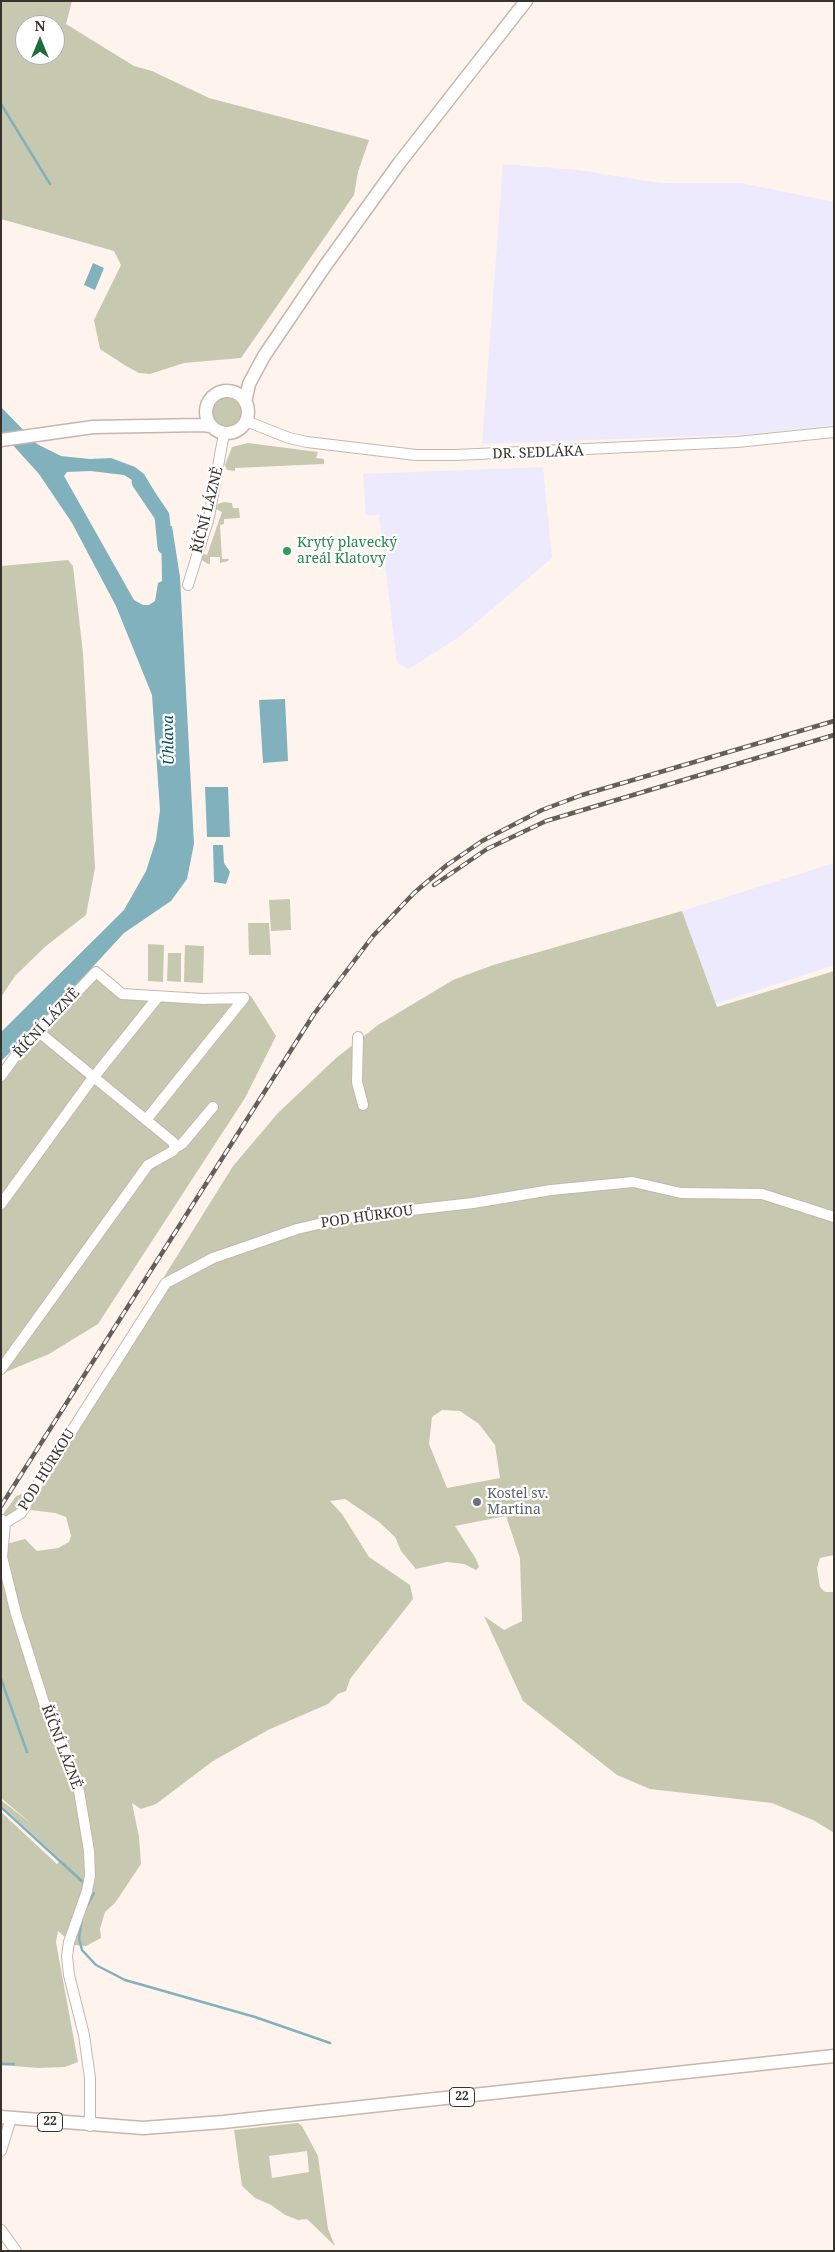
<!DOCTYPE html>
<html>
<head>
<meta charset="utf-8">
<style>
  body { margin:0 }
  #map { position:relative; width:835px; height:2252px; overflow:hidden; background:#fef4ed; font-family:"Noto Serif",serif }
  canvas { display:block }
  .frame { position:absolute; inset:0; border:2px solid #38322d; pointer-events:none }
  .north { position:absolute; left:15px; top:15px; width:50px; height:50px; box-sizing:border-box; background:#fff; border:1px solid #afadab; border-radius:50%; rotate:0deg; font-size:14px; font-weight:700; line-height:20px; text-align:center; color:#38322d }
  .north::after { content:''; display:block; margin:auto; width:18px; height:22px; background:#1d6c3c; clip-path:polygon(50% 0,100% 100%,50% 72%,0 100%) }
</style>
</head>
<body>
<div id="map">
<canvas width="835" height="2252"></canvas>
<div class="frame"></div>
<div class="north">N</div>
</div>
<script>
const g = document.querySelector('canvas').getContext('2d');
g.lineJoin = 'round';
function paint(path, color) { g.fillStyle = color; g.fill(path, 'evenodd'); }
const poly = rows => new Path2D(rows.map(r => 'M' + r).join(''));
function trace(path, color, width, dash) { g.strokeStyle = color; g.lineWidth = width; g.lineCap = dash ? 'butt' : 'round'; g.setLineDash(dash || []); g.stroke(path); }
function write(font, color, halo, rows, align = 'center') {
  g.font = font + ' "Noto Serif",serif'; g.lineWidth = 4.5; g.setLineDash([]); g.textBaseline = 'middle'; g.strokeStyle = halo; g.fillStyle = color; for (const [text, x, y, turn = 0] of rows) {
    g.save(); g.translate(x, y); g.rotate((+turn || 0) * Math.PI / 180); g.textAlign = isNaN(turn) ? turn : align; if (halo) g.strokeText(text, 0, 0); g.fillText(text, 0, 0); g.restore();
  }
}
const industrial = poly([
  [503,164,577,170,661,183,741,183,834,202,834,425,754,434,482,444],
  [543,467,552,558,459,637,409,669,397,663,379,515,366,515,363,474],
  [834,863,834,965,716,1004,682,911]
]);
const green = poly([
  [1,1,72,1,66,24,134,66,152,71,209,98,369,140,358,172,354,195,241,358,184,363,150,374,139,373,126,366,100,349,94,320,121,265,114,251,1,219],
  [25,25,55,25,55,55,25,55],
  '213 412a14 14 0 1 1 28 0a14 14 0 1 1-28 0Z',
  [248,443,318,452,316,458,324,459,324,464,235,468,235,471,227,470,225,465,232,447],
  [224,502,232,503,233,508,239,508,240,518,224,519,224,524,220,525,222,559,229,559,228,561,220,563,220,557,210,557,210,564,208,564,202,560,201,553,207,555,222,512,216,509,218,504],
  [68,560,73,566,83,653,95,868,86,915,46,946,15,976,1,997,1,566],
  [290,899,291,930,271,931,269,900],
  [682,911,717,1007,834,971,834,1555,820,1558,817,1568,820,1587,825,1592,834,1592,834,1833,815,1821,772,1803,650,1789,617,1775,523,1701,484,1616,504,1630,522,1621,520,1558,506,1516,455,1526,476,1559,479,1567,476,1570,464,1564,447,1562,416,1569,401,1551,395,1537,379,1522,345,1499,330,1501,342,1514,369,1557,410,1585,413,1599,350,1679,346,1691,338,1694,328,1704,268,1730,213,1761,156,1804,141,1809,132,1803,139,1837,141,1864,115,1903,105,1912,100,1929,101,1938,86,1946,74,1945,58,1931,56,1942,78,2062,65,2067,38,2068,1,2065,1,1812,57,1864,61,1860,1,1805,1,1800,33,1825,1,1798,1,1540,10,1543,25,1539,37,1551,58,1548,69,1542,71,1536,66,1517,55,1513,31,1510,15,1521,2,1516,16,1496,26,1493,121,1346,233,1166,278,1113,336,1058,378,1025,453,980,493,965],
  [442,1410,460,1411,479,1424,495,1445,500,1478,447,1488,429,1444,432,1417],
  [248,923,269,923,271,955,249,955],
  [148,944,164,945,163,982,148,981],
  [185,945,204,946,203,983,184,982],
  [168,953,181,953,181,982,167,981],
  [96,972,114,988,203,999,251,996,276,1036,245,1098,98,1324,49,1354,1,1374,1,1076],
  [298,2123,302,2126,318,2156,328,2229,335,2246,307,2219,298,2220,285,2215,271,2205,255,2198,242,2186,234,2130],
  [307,2151,309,2172,272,2178,269,2156]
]);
const water = poly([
  [93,263,104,268,95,290,84,285],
  [1,407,37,444,61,456,90,459,111,458,135,467,144,474,156,494,148,501,132,480,124,475,90,471,67,472,64,476,134,600,143,605,149,605,155,601,158,583,162,581,161,527,172,526,180,577,194,844,187,879,171,901,124,933,40,1024,1,1061,1,1032,124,910,146,871,156,840,160,810,152,695,116,606,72,523,39,474,1,432],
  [285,699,288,761,263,763,259,700],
  [205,787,228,787,230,837,207,837],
  [213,845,223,845,224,863,230,872,226,884,214,882]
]);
const stream = poly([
  [1,104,50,184],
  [1,1679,27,1752],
  [1,1807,85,1884],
  [87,1906,94,1893],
  [82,1918,79,1938,82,1950,96,1965,125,1980,255,2017,330,2043],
  [1,2064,14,2064]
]);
const river = poly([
  [139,482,162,516,165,547]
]);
const minor = poly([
  [246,421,289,438,307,442,416,455,456,455,737,442,834,432],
  [188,585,209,517,224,433],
  [358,1037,357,1082,363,1105],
  [1,1076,14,1058,96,972,122,994,203,999,244,998],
  [146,1120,244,998],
  [175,1148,182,1144,213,1107],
  [1,1204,89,1083,158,997],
  [1,1369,148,1165,173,1151,175,1148,173,1142,40,1033],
  [2,1520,5,1523,2,1557,16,1614,44,1703,66,1753,79,1791,89,1851,90,1876,87,1891,69,1942,67,1956,69,1975,84,2035,90,2078,90,2126],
  [5,1523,21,1513,33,1492,166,1283,213,1258,297,1229,349,1217,473,1203,551,1190,633,1182,681,1193,762,1194,834,1217],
  [1,2151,11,2118],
  [1,2230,16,2251]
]);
const major = poly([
  '206 412a21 21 0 1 1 42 0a21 21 0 1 1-42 0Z',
  [245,402,249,384,264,356,325,266,400,162,526,1],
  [1,440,93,427,202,425,211,426],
  [1,2117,143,2128,223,2122,834,2056]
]);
const rail = poly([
  [434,885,487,849,546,821,834,735],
  [1,1506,314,1014,373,936,414,893,447,865,482,841,542,810,582,795,834,721]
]);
const markers = [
  [287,551,5,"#2e9e5b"],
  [477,1502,5,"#6b7280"]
];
const shields = [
  [462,2097,25],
  [50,2122,25]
];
const shieldNames = [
  ["22",462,2097],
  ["22",50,2122]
];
const streetNames = [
  ["DR. SEDLÁKA",538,453,-2],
  ["ŘÍČNÍ LÁZNĚ",208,510,-76],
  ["ŘÍČNÍ LÁZNĚ",47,1023,-47],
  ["POD HŮRKOU",367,1217,-8],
  ["POD HŮRKOU",47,1470,-58],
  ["ŘÍČNÍ LÁZNĚ",61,1747,69]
];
const leisureNames = [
  ["Krytý plavecký",297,543],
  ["areál Klatovy",297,559]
];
const worshipNames = [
  ["Kostel sv.",487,1494],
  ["Martina",487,1510]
];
const waterNames = [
  ["Úhlava",169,740,-91]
];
paint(industrial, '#eceafc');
paint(green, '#c6c9af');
paint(water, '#82b1be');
trace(stream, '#82b1be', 2.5);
trace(river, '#82b1be', 15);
trace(minor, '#c6b6ab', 12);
trace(major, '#c6b6ab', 15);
trace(minor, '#fff', 10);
trace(major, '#fff', 12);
trace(rail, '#665f59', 4.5);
trace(rail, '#fff', 2.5, [8]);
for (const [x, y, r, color] of markers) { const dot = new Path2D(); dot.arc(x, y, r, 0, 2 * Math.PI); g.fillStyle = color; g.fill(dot); trace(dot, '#fff', 2); }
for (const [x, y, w] of shields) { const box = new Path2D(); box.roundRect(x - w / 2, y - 9.5, w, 19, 4); g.fillStyle = '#fff'; g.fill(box); trace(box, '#38322d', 1); }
write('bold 12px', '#38322d', null, shieldNames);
write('14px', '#38322d', '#fff', streetNames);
write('14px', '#27864d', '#fff', leisureNames, 'left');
write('14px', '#5b616d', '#fff', worshipNames, 'left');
write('italic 15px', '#044c5a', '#fff', waterNames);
</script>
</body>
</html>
